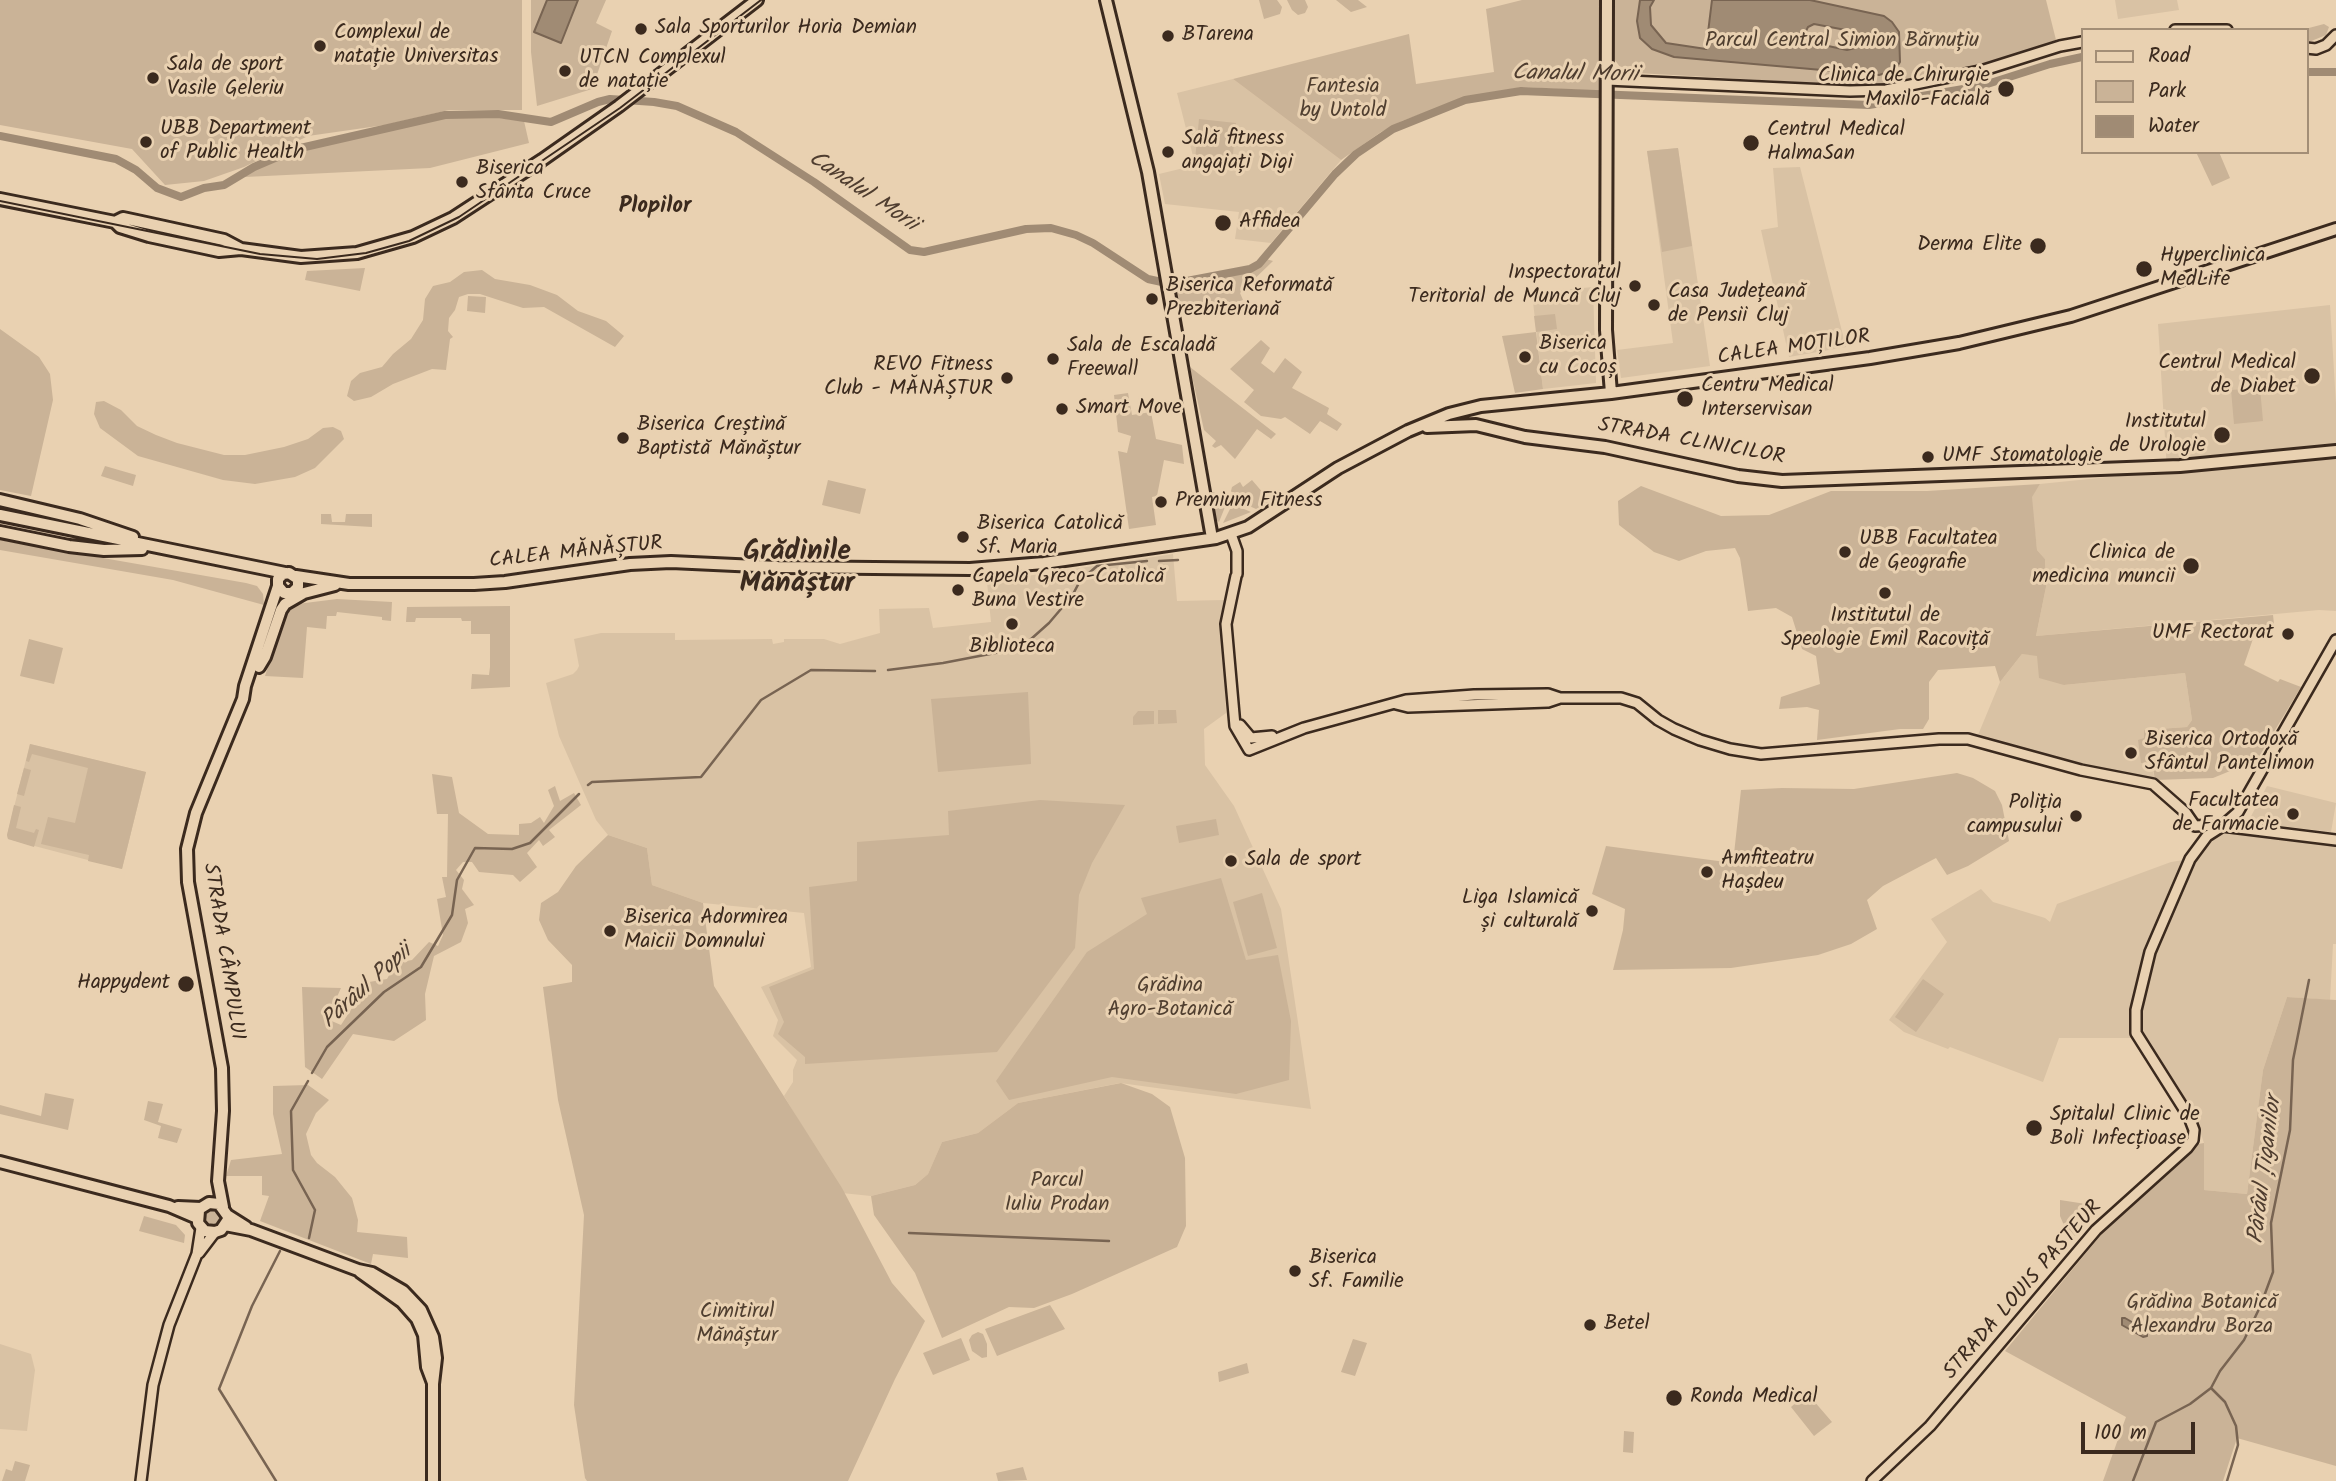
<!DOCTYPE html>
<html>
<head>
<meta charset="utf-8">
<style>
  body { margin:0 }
  #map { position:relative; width:2336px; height:1481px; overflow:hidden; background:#e9d1b1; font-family:Kalam,sans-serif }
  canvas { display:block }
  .legend { position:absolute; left:2081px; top:28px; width:228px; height:126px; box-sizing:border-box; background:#e9d1b1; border:2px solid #a38e76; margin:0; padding:9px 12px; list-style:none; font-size:21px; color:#3b2a1e }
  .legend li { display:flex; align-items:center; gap:14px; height:35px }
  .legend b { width:35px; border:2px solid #a38e76 }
  .scale { position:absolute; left:2081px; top:1422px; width:114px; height:32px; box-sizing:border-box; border:4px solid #3b2a1e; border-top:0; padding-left:9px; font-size:21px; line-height:24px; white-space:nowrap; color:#3b2a1e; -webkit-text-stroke:5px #e9d1b1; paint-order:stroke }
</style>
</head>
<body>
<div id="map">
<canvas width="2336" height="1481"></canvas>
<ul class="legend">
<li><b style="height:9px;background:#e9d1b1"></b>Road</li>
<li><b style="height:19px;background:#cab397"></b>Park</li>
<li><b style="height:19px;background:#a08b74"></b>Water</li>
</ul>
<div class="scale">100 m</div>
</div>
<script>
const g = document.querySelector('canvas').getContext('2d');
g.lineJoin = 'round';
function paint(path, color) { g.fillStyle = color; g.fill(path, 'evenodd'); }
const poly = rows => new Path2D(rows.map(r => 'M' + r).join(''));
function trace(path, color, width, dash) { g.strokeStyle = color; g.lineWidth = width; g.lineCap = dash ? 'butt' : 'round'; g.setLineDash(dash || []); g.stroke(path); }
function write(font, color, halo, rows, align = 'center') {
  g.font = font + ' Kalam,sans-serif'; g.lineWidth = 6; g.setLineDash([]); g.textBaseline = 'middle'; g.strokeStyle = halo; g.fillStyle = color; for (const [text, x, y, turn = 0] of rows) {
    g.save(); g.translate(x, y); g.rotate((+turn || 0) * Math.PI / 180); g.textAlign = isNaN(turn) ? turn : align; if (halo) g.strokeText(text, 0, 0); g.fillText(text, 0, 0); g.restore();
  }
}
const built = poly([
  [2115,0,2177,0,2179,10,2118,19],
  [1233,79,1341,160,1271,243,1235,239,1239,212,1165,204,1159,174,1192,166,1194,160,1177,93],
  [1678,148,1710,366,1621,378,1617,350,1673,343,1647,151],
  [1800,167,1846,347,1789,357,1761,230,1778,227,1773,168],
  [1593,287,1596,383,1543,389,1532,293],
  [2330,305,2336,404,2336,611,2319,610,2036,636,2046,587,2045,559,2037,550,2031,497,2040,484,2167,471,2158,324],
  [1173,554,1177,601,1225,600,1222,622,1226,713,1204,729,1205,765,1234,806,1281,909,1311,1109,1120,1083,1018,1103,978,1133,942,1142,928,1174,915,1185,871,1196,842,1193,784,1096,793,1082,793,1070,797,1060,773,1036,778,1020,761,987,811,967,804,913,703,903,652,885,647,848,608,835,596,820,559,736,546,683,573,674,577,670,579,666,574,639,601,633,675,633,675,640,772,639,773,644,784,642,784,639,824,639,840,644,880,633,879,609,929,608,933,628,991,622,987,582],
  [2022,654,2037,655,2064,685,2185,673,2192,720,2187,727,2144,730,2155,780,2117,775,2030,754,1978,735,2000,682],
  [30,744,146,772,122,869,8,839,7,835],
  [2267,786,2336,803,2331,832,2248,822],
  [2222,829,2336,841,2336,944,2333,944,2330,1000,2287,997,2263,1070,2247,1194,2204,1190,2204,1143,2198,1125,2182,1095,2140,1033,2139,1008,2157,941,2191,863,2202,844],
  [2190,859,2143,975,2138,1038,2059,1038,2043,1082,1950,1047,1948,1049,1904,1032,1889,1020,1947,942,1931,919,1981,889,1993,902,2045,918,2050,922,2057,904,2171,862],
  [0,1344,31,1354,35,1370,27,1431,0,1429]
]);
const green = poly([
  [0,0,522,0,522,110,449,110,385,125,308,136,244,167,204,181,165,185,132,149,0,125],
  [531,0,606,0,596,23,612,31,592,89,537,106,531,52],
  [1259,0,1277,0,1282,7,1280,14,1264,19],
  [1287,0,1305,0,1308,7,1305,13,1298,15,1292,10],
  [1336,0,1358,0,1367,7,1351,12],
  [1522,0,1599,0,1599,91,1523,87,1470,96,1402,121,1381,132,1341,160,1233,79,1409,34,1416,84,1494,72,1486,9],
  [1612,0,2046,0,2056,40,1981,67,1866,86,1637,73,1620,67,1612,56],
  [2324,24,2329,27,2326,35,2309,42,2306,42,2306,30,2271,30,2305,29],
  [474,115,524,121,529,143,430,168,245,177,246,174,296,151,445,117],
  [1199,119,1236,123,1232,164,1195,160],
  [1678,148,1692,246,1662,252,1647,151],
  [2196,152,2219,152,2230,178,2212,186],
  [1266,259,1273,261,1240,293,1243,300,1221,307,1177,302,1175,289,1177,285,1197,284,1249,272,1259,267],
  [365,268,360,291,305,280,307,271],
  [482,270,495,279,530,285,557,295,578,311,606,321,624,336,615,347,544,307,523,308,480,294,468,294,459,297,455,310,449,318,448,331,453,337,450,339,446,370,432,369,393,384,371,397,354,401,347,396,351,381,360,373,382,367,393,354,411,339,423,320,425,299,433,286,450,282,464,272],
  [468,296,486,297,485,313,467,311],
  [1555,314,1557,329,1536,332,1543,389,1515,393,1502,336,1536,332,1534,316],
  [0,329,39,357,50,374,53,400,31,496,0,490],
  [1261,340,1270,348,1261,363,1274,373,1285,358,1302,372,1292,388,1329,408,1327,414,1342,424,1337,431,1320,421,1310,434,1285,417,1281,419,1261,416,1244,402,1254,390,1230,369],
  [1190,367,1276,434,1271,439,1257,429,1235,459,1221,445,1215,448,1212,446,1216,441,1204,430],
  [2260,388,2263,421,2234,424,2231,390],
  [1128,393,1132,415,1151,412,1156,439,1182,445,1184,464,1164,460,1157,496,1152,497,1156,525,1129,529,1118,451,1127,453,1131,436,1118,432,1114,395],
  [104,401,121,410,137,426,156,435,177,443,224,455,245,455,284,447,308,439,323,428,333,427,341,431,344,439,315,468,295,477,255,484,223,480,138,456,100,428,94,414,96,402],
  [105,466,136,475,133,486,101,476],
  [828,480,866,489,860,514,822,505],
  [1252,480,1270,501,1256,509,1236,500,1231,491,1232,487,1240,482,1243,487],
  [2040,484,2032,497,2037,550,2045,559,2046,587,2036,636,2273,615,2274,624,2257,627,2244,665,2278,682,2280,679,2301,687,2257,760,2213,778,2155,780,2152,762,2141,763,2138,740,2144,738,2144,730,2187,727,2192,720,2185,673,2064,685,2039,678,2037,656,2022,654,2000,682,1995,666,1938,670,1929,682,1929,719,1923,729,1900,729,1817,740,1819,710,1807,707,1779,709,1781,697,1820,684,1816,656,1802,649,1792,617,1776,608,1748,611,1740,558,1735,548,1706,551,1679,561,1654,552,1619,525,1618,501,1641,486,1721,516,1769,515,1831,491,1927,491],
  [1212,492,1223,495,1227,502,1219,522,1211,516,1207,493],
  [1237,506,1251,512,1223,523,1231,507],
  [321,514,331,514,332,522,345,522,346,514,372,514,372,527,321,524],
  [0,540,246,583,257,586,263,594,264,605,173,580,0,550],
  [337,599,392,602,391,621,382,620,382,617,337,612,336,616,327,616,326,629,307,627,303,678,265,676,286,612,297,604],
  [510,606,510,687,471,689,472,674,489,675,490,667,490,634,471,634,471,621,462,621,461,618,416,618,415,622,406,622,407,607],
  [29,639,63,648,54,684,20,676],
  [1028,692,1031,764,938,772,931,699],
  [1158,710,1176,710,1177,723,1158,724],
  [1138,711,1154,711,1154,724,1133,725,1133,717],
  [30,744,146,772,122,869,88,861,89,855,41,844,48,817,75,823,88,768,32,754,29,762,26,761],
  [24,768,31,770,24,796,17,794],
  [1957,773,1973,778,1995,791,2002,805,2009,841,1968,866,1947,875,1936,858,1883,886,1867,900,1877,929,1851,944,1818,955,1731,968,1613,970,1623,930,1625,909,1592,894,1606,846,1733,863,1741,790,1782,788,1854,789],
  [432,774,452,777,459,813,488,834,519,835,519,824,531,823,540,817,544,823,554,806,548,790,555,786,560,801,574,793,581,805,549,830,555,837,543,846,539,840,527,853,537,867,520,882,513,875,479,872,472,862,463,862,456,870,464,880,462,889,474,905,465,909,468,923,461,942,434,956,425,994,426,1020,394,1041,353,1034,322,1079,305,1067,302,987,341,988,327,1019,341,1025,369,982,387,979,396,963,412,960,429,942,438,946,443,935,437,899,446,897,442,877,447,877,448,814,437,814],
  [1040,800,1125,805,1092,863,1079,895,1075,948,997,1052,805,1064,805,1057,778,1034,784,1022,769,987,814,969,809,887,857,881,857,842,949,835,948,811],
  [14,805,21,807,16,828,34,833,36,829,39,830,34,847,8,839,7,835],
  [1216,819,1219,835,1179,843,1176,826],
  [608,835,647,848,652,885,703,903,714,986,842,1188,892,1283,925,1321,895,1379,848,1481,587,1481,585,1478,574,1405,584,1215,558,1100,543,987,572,982,572,965,548,940,539,920,541,903,558,892,576,866],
  [1221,878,1246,960,1278,955,1291,1021,1289,1080,1236,1094,1112,1077,1009,1100,996,1081,1087,952,1147,914,1141,898],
  [1262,893,1277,948,1248,956,1233,902],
  [1923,979,1944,994,1916,1032,1895,1017],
  [2287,997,2336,1000,2336,1466,2237,1438,2223,1481,2103,1481,2126,1417,2005,1351,2105,1230,2198,1144,2204,1143,2204,1190,2247,1194,2263,1070],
  [1121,1083,1152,1094,1170,1107,1185,1158,1186,1226,1177,1247,1072,1294,1034,1308,1009,1307,942,1338,915,1273,874,1215,871,1196,915,1185,928,1174,942,1142,978,1133,1018,1103],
  [308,1085,329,1100,316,1113,306,1134,311,1155,317,1163,335,1177,352,1198,358,1220,357,1232,407,1237,408,1258,373,1254,371,1264,260,1221,269,1196,262,1195,262,1176,226,1176,231,1160,282,1154,273,1114,273,1086],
  [45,1093,74,1099,68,1130,0,1114,0,1105,41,1116],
  [148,1101,163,1104,158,1122,182,1129,177,1143,158,1138,161,1126,144,1120],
  [2060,1200,2086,1204,2092,1208,2092,1213,2075,1236,2063,1223,2060,1216],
  [215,1206,224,1218,218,1228,204,1226,201,1215,205,1209],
  [144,1216,176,1225,185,1235,184,1243,139,1231],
  [1050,1305,1065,1329,997,1356,985,1329],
  [978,1332,983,1334,987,1344,987,1357,982,1358,972,1351,969,1340,972,1335],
  [961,1338,970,1360,933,1375,923,1353],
  [1353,1339,1367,1343,1355,1376,1341,1372],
  [1247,1363,1249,1373,1219,1382,1218,1372],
  [1807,1393,1832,1422,1814,1436,1791,1407],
  [1624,1431,1634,1432,1633,1453,1623,1452],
  [15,1461,30,1465,25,1481,2,1481,6,1469,12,1471],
  [1023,1467,1027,1480,998,1481,996,1473]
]);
const water = poly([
  [547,0,578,0,561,43,534,32,547,0],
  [1640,0,1654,0,1650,7,1651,25,1666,43,1706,49,1712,0,1810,0,1884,16,1892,22,1899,32,1900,62,1895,70,1879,75,1674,57,1652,49,1640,38,1637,21,1640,0],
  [1814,24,1851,31,1857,35,1858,43,1855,48,1847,50,1814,43,1808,39,1805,33,1808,27,1814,24],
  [2122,1318,2125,1318,2147,1331,2147,1336,2143,1337,2122,1325,2122,1318]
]);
const stream = poly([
  [1159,561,1178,560],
  [888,670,943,663,1021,648,1049,623,1072,596,1080,581,1097,566,1147,561],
  [588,785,592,782,701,777,761,700,811,670,875,671],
  [312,1073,327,1047,384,992,421,967,452,915,457,880,475,848,512,849,530,843,579,794],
  [308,1081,291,1111,293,1170,315,1210,309,1238],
  [909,1233,1109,1241],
  [2211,1388,2225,1402,2236,1426,2238,1445,2227,1481],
  [276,1481,219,1389,252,1306,280,1251],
  [2133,1481,2156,1422,2190,1404,2211,1388,2220,1371,2244,1340,2260,1307,2273,1272,2271,1223,2290,1130,2293,1060,2309,980]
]);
const canal = poly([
  [2306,72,2336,72],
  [0,136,116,159,136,170,157,188,181,197,204,188,224,185,254,167,296,149,445,115,498,114,551,122,598,102,610,99,654,102,677,106,736,132,814,182,910,250,924,252,1026,229,1051,228,1076,235,1093,243,1148,279,1171,284,1250,269,1259,264,1335,174,1356,154,1393,129,1465,100,1521,91,1869,105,1981,86,2050,64,2082,57]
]);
const minor = poly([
  [2175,30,2227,30],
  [2306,48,2316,49,2326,45,2336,35],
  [1607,80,1850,91,1886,90,1984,70,2060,46,2082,42],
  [1231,534,1237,551,1237,574],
  [1236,576,1226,624,1235,726,1249,750,1304,728,1406,700,1474,695,1548,694,1560,698,1621,698,1637,703,1658,720,1674,729,1700,740,1730,749,1761,754,1939,739,1968,739,2081,770,2153,784,2186,813,2195,826,2214,825,2336,840],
  [1396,704,1408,707,1548,702,1560,698],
  [1240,725,1251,738,1272,736],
  [199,1253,215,1232],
  [141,1481,153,1385,169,1325,197,1254,201,1228],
  [1872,1481,1930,1426,2096,1230,2187,1148,2193,1140,2194,1130,2189,1117,2136,1033,2136,1010,2150,952,2190,859,2207,836,2221,827,2238,812,2336,640]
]);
const major = poly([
  [1106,0,1148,172,1212,538],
  [1607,0,1606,330,1611,393],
  [0,199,115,222,120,227,149,236,219,251,241,249],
  [115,222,123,218,137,221,224,240,241,249,301,257,357,253,413,237,453,218,542,160,619,106,757,0],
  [1427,427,1476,425,1525,437,1605,447,1738,476,1782,481,2180,466,2336,451],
  [0,500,80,519,133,537],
  [0,515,285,573],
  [0,532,69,546,104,550,142,549],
  [296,576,349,584,474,584,505,582,630,564,671,562,778,567,970,569,1044,563,1216,538,1248,527,1338,468,1408,431,1449,414,1481,406,1611,393,1870,358,1959,343,2071,316,2336,229],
  [259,667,265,657,281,610,285,604,304,593,335,585],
  [0,1162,169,1206,197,1218],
  [178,1207,201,1208,209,1203,219,1204,227,1215,246,1227],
  [223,1207,218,1181,223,1111,222,1068,188,882,187,849,196,813,243,699,245,686,278,586,278,579,283,574,289,573,298,579,298,587,292,593,284,593,278,586],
  [199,1211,198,1223,205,1231,215,1232,221,1230,227,1221],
  [225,1225,251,1230,358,1270,372,1273,403,1291,421,1310,433,1337,436,1358,433,1384,433,1481],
  [360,1272,402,1302,417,1319,424,1335,427,1367,433,1383]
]);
const tram = poly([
  [0,201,260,254,317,259,366,253,409,241,459,217,620,108,761,0]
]);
const markers = [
  [641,29,7,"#3b2a1e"],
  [1168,36,7,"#3b2a1e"],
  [320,46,7,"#3b2a1e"],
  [565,71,7,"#3b2a1e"],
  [153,78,7,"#3b2a1e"],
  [2006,89,9,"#3b2a1e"],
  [146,142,7,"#3b2a1e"],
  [1751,143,9,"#3b2a1e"],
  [1168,152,7,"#3b2a1e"],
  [462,182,7,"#3b2a1e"],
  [1223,223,9,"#3b2a1e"],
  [2038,246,9,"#3b2a1e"],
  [2144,269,9,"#3b2a1e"],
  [1635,286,7,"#3b2a1e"],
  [1152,299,7,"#3b2a1e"],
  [1654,305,7,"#3b2a1e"],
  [1525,357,7,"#3b2a1e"],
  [1053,359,7,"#3b2a1e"],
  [2312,376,9,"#3b2a1e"],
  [1007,378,7,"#3b2a1e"],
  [1685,399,9,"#3b2a1e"],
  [1062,409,7,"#3b2a1e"],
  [2222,435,9,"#3b2a1e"],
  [623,438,7,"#3b2a1e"],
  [1928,457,7,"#3b2a1e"],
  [1161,502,7,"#3b2a1e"],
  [963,537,7,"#3b2a1e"],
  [1845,552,7,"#3b2a1e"],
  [2191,566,9,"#3b2a1e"],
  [958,590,7,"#3b2a1e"],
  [1885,593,7,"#3b2a1e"],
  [1012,624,7,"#3b2a1e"],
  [2288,634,7,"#3b2a1e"],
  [2131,753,7,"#3b2a1e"],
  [2293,814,7,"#3b2a1e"],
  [2076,816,7,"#3b2a1e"],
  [1231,861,7,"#3b2a1e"],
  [1707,872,7,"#3b2a1e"],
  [1592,911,7,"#3b2a1e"],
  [610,931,7,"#3b2a1e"],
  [186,984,9,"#3b2a1e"],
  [2034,1128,9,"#3b2a1e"],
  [1295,1271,7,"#3b2a1e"],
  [1590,1325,7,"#3b2a1e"],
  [1674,1398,9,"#3b2a1e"]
];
const poiNames = [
  ["Sala Sporturilor Horia Demian",655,29],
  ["Complexul de",334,34],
  ["natație Universitas",334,58],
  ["BTarena",1182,36],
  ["UTCN Complexul",579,59],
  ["de natație",579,83],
  ["Sala de sport",167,66],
  ["Vasile Geleriu",167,90],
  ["Clinica de Chirurgie",1990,77,"right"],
  ["Maxilo-Facială",1990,101,"right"],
  ["UBB Department",160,130],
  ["of Public Health",160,154],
  ["Centrul Medical",1767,131],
  ["HalmaSan",1767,155],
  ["Sală fitness",1182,140],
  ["angajați Digi",1182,164],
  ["Biserica",476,170],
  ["Sfânta Cruce",476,194],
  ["Affidea",1239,223],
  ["Derma Elite",2022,246,"right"],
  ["Hyperclinica",2160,257],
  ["MedLife",2160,281],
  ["Inspectoratul",1621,274,"right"],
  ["Teritorial de Muncă Cluj",1621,298,"right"],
  ["Biserica Reformată",1166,287],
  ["Prezbiteriană",1166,311],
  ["Casa Județeană",1668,293],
  ["de Pensii Cluj",1668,317],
  ["Biserica",1539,345],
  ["cu Cocoș",1539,369],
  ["Sala de Escaladă",1067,347],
  ["Freewall",1067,371],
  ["Centrul Medical",2296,364,"right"],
  ["de Diabet",2296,388,"right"],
  ["REVO Fitness",993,366,"right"],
  ["Club - MĂNĂȘTUR",993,390,"right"],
  ["Centru Medical",1701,387],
  ["Interservisan",1701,411],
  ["Smart Move",1076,409],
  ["Institutul",2206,423,"right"],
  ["de Urologie",2206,447,"right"],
  ["Biserica Creștină",637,426],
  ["Baptistă Mănăștur",637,450],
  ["UMF Stomatologie",1942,457],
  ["Premium Fitness",1175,502],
  ["Biserica Catolică",977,525],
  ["Sf. Maria",977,549],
  ["UBB Facultatea",1859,540],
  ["de Geografie",1859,564],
  ["Clinica de",2175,554,"right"],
  ["medicina muncii",2175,578,"right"],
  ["Capela Greco-Catolică",972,578],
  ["Buna Vestire",972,602],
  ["Institutul de",1885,617,"center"],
  ["Speologie Emil Racoviță",1885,641,"center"],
  ["UMF Rectorat",2274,634,"right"],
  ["Biblioteca",1012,648,"center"],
  ["Biserica Ortodoxă",2145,741],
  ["Sfântul Pantelimon",2145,765],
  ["Facultatea",2279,802,"right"],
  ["de Farmacie",2279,826,"right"],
  ["Poliția",2062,804,"right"],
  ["campusului",2062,828,"right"],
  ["Amfiteatru",1721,860],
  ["Hașdeu",1721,884],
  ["Sala de sport",1245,861],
  ["Liga Islamică",1578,899,"right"],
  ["și culturală",1578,923,"right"],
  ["Biserica Adormirea",624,919],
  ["Maicii Domnului",624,943],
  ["Happydent",170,984,"right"],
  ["Spitalul Clinic de",2050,1116],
  ["Boli Infecțioase",2050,1140],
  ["Biserica",1309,1259],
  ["Sf. Familie",1309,1283],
  ["Betel",1604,1325],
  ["Ronda Medical",1690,1398]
];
const parkNames = [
  ["Parcul Central Simion Bărnuțiu",1842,42],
  ["Fantesia",1343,88],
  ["by Untold",1343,112],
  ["Grădina",1170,987],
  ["Agro-Botanică",1170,1011],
  ["Parcul",1057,1182],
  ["Iuliu Prodan",1057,1206],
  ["Grădina Botanică",2202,1304],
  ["Alexandru Borza",2202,1328],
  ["Cimitirul",737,1313],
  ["Mănăștur",737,1337]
];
const streetNames = [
  ["CALEA MOȚILOR",1794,349,-8],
  ["STRADA CLINICILOR",1691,443,10],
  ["CALEA MĂNĂȘTUR",576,554,-6],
  ["STRADA CÂMPULUI",222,952,81],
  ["STRADA LOUIS PASTEUR",2024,1291,-49]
];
const waterNames = [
  ["Canalul Morii",1575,76,1],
  ["Canalul Morii",862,193,34],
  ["Pârâul Popii",368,988,-42],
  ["Pârâul Țiganilor",2267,1170,-83]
];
const neighbourhoodNames = [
  ["Plopilor",655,208]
];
const districtNames = [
  ["Grădinile",797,554],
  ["Mănăștur",797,586]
];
paint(built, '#d9c2a4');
paint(green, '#cab397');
paint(water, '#a08b74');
trace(water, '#786452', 2);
trace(stream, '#786452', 2.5);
trace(canal, '#a08b74', 8);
trace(minor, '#3b2a1e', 14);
trace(major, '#3b2a1e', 16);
trace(minor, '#e9d1b1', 9);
trace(major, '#e9d1b1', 10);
trace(tram, '#3b2a1e', 2);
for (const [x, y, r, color] of markers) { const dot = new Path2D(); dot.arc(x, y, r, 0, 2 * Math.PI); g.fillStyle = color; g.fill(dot); trace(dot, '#e9d1b1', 2.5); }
write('21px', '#3b2a1e', '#e9d1b1', poiNames, 'left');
write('21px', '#503f30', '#e9d1b1', parkNames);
write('21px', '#3b2a1e', '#e9d1b1', streetNames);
write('italic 23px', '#4f3d2f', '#e9d1b1', waterNames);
write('bold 23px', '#3b2a1e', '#e9d1b1', neighbourhoodNames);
write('bold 28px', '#3b2a1e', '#e9d1b1', districtNames);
</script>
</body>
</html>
